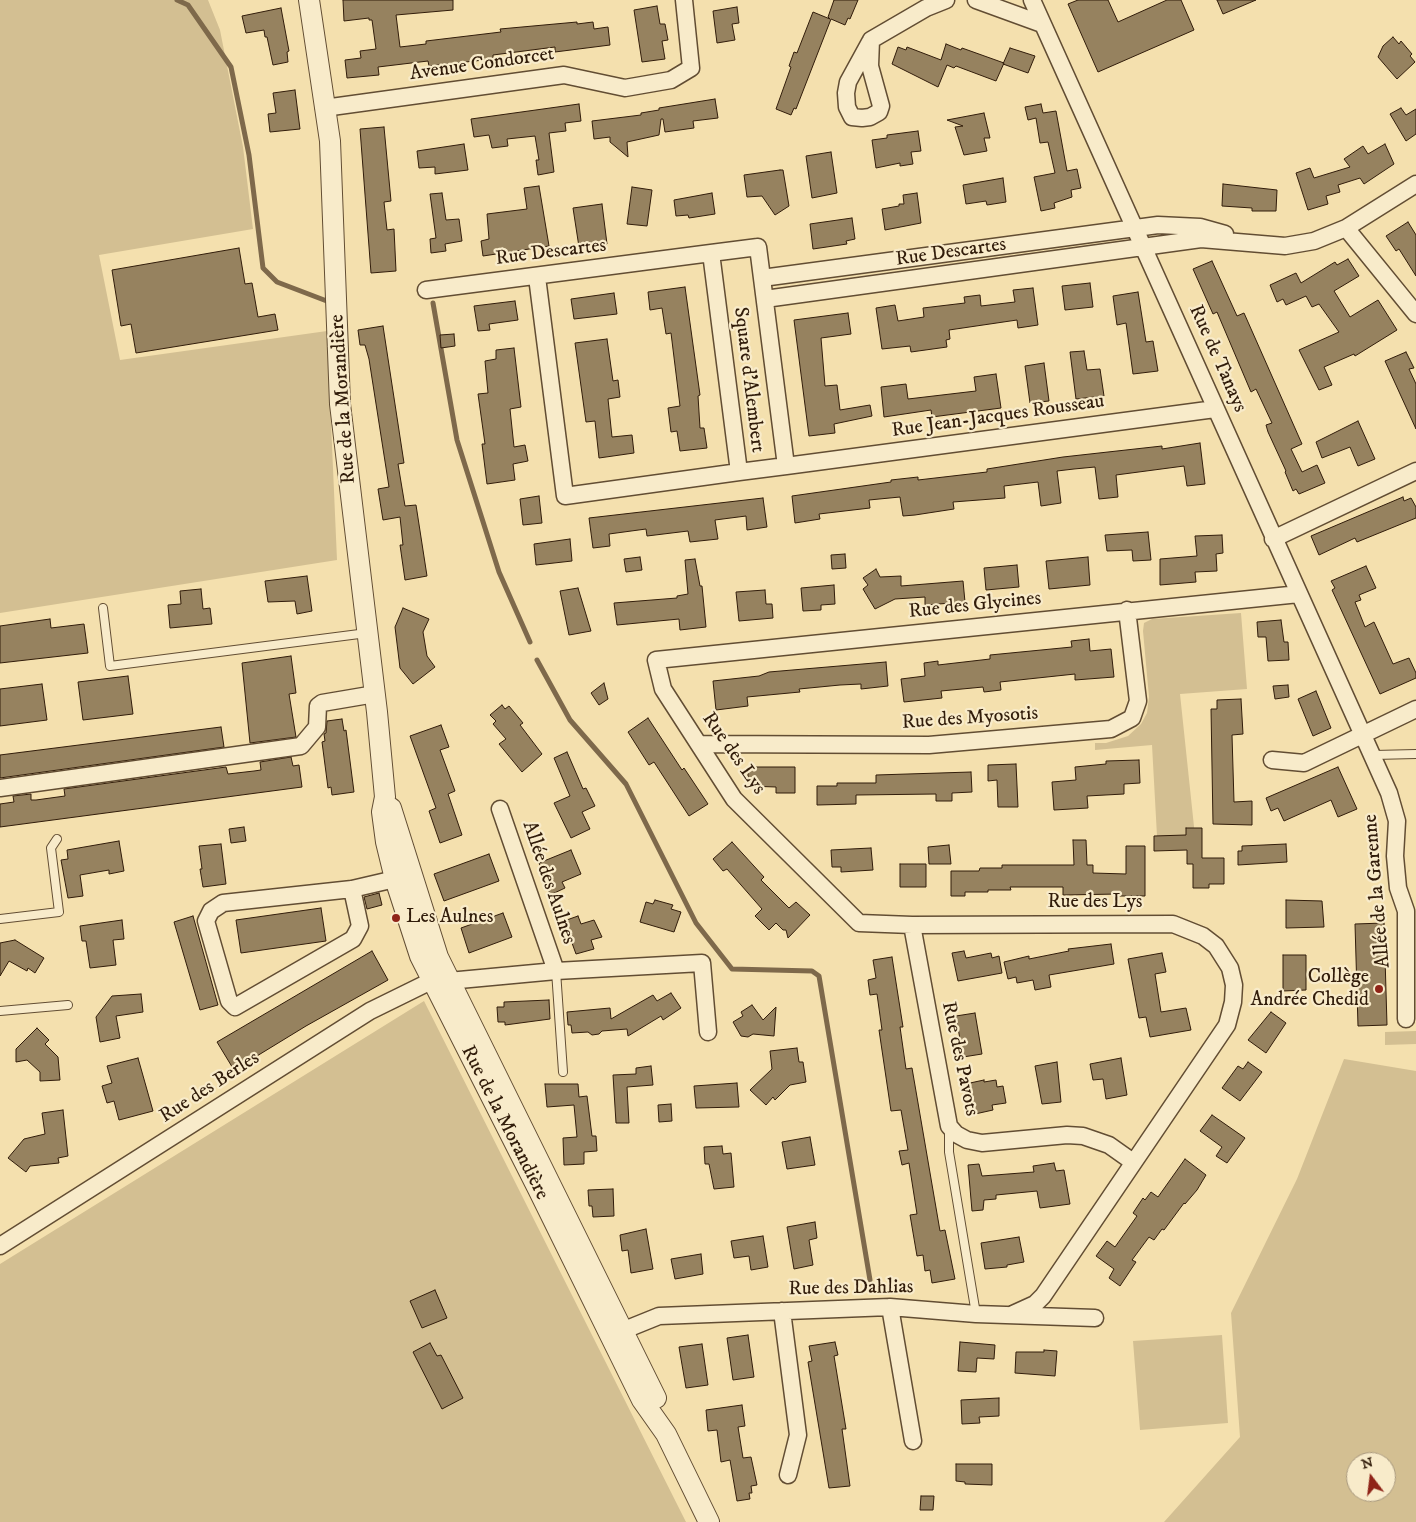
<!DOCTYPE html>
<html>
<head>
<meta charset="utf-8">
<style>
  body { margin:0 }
  #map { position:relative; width:1416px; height:1522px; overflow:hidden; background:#f4e0ae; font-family:"IM FELL DW Pica",serif }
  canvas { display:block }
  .north { position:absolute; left:1346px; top:1452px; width:50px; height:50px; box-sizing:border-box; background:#f8ebca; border:1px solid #a8987d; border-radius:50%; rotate:345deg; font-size:14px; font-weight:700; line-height:20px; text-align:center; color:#311c0a }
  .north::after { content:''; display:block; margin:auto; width:18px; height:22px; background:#8f2418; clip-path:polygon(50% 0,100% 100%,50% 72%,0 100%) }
</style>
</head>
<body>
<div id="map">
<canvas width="1416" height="1522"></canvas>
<div class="north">N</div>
</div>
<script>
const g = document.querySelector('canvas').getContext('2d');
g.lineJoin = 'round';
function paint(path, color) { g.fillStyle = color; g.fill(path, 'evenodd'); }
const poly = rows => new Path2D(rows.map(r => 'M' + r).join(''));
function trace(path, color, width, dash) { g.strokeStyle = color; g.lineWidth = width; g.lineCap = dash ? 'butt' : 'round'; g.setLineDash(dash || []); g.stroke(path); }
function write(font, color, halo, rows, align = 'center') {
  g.font = font + ' "IM FELL DW Pica",serif'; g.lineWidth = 4.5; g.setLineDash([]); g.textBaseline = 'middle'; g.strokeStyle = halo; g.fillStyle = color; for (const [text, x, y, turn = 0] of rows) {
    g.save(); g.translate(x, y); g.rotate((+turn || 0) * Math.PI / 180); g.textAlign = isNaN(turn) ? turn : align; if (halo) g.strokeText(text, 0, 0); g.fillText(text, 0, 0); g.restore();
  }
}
const green = poly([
  [0,0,208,0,220,30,243,147,253,229,99,255,120,360,327,331,337,560,0,613],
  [1241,613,1247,689,1180,694,1195,836,1157,836,1152,745,1095,750,1095,743,1106,743,1128,736,1141,724,1147,713,1149,697,1143,631,1144,623,1152,619],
  [424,1001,686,1522,0,1522,0,1264],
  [1416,1031,1416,1044,1385,1045,1385,1032],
  [1344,1059,1416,1071,1416,1522,1164,1522,1240,1437,1231,1313,1297,1179],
  [1356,1462,1386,1462,1386,1492,1356,1492],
  [1222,1335,1228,1423,1140,1430,1133,1341]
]);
const stream = poly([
  [177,0,188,5,231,67,249,155,263,268,277,282,332,303],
  [433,303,457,440,499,572,530,642],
  [537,660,570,720,626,784,696,923,732,969,812,971,819,976,870,1280]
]);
const building = poly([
  [343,0,453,0,453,10,396,15,400,47,426,44,426,41,501,32,500,29,577,22,577,24,593,22,594,29,608,27,610,45,555,52,555,47,493,55,493,59,429,66,428,61,378,67,379,75,347,78,345,60,361,58,360,51,376,49,372,20,369,20,369,18,344,21,343,0],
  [834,0,858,0,850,19,848,18,845,25,831,19,796,109,794,108,791,115,776,109,791,67,789,66,794,52,797,53,813,12,830,19,828,17,834,0],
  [1078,0,1108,0,1118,22,1167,0,1181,0,1194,30,1098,72,1068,4,1078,0],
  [1217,0,1256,0,1223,14,1217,0],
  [657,6,660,24,665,24,668,40,662,41,665,59,642,62,634,10,657,6],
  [737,7,739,23,732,24,735,40,717,43,713,11,737,7],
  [281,8,289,51,287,52,288,62,273,65,267,37,265,37,264,30,246,33,242,16,281,8],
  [1393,37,1399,44,1401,41,1412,54,1410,56,1415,62,1397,79,1378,57,1383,46,1393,37],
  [946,44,961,50,962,48,1004,63,996,81,956,66,954,68,947,65,938,87,892,64,898,47,906,50,907,47,941,60,946,44],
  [1010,48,1035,56,1028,73,1003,64,1010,48],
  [295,90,300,129,270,132,268,114,276,113,273,93,295,90],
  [715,99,718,118,693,121,694,128,665,132,663,119,661,119,659,135,627,142,628,157,610,142,610,137,594,139,592,121,641,115,641,113,659,110,659,108,715,99],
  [579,104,581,121,565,123,566,131,549,133,554,172,538,175,536,160,539,160,535,136,507,139,508,146,492,148,489,135,474,137,471,119,579,104],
  [1041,104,1043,113,1056,111,1067,171,1077,169,1081,188,1071,190,1072,197,1054,203,1055,208,1041,211,1034,177,1055,173,1048,142,1040,143,1036,118,1028,120,1025,107,1041,104],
  [1401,108,1406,115,1416,109,1416,134,1406,141,1390,114,1401,108],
  [984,113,990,138,984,138,987,151,964,155,955,127,963,126,947,120,984,113],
  [384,127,391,201,384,202,387,230,394,229,396,271,371,273,360,129,384,127],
  [918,131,921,151,911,152,913,164,900,166,900,163,876,168,872,140,887,138,887,135,918,131],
  [464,144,468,170,435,174,435,167,419,168,417,151,464,144],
  [1385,144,1394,164,1364,184,1360,178,1338,185,1340,192,1326,196,1328,204,1308,210,1296,173,1310,168,1314,178,1350,167,1344,159,1363,146,1368,154,1385,144],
  [831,152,837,193,812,198,806,156,831,152],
  [780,170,783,170,789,206,775,215,762,196,747,197,744,175,780,170],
  [1003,178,1006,202,987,205,986,201,966,204,963,185,1003,178],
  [1223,184,1277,190,1276,211,1252,211,1252,208,1222,206,1223,184],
  [539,186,549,246,483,256,481,241,489,239,487,214,527,209,524,188,539,186],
  [632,187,652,190,647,226,627,224,632,187],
  [442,193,446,220,459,219,462,241,445,244,446,251,431,253,430,239,436,238,430,194,442,193],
  [712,193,715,214,689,218,688,215,676,216,674,200,712,193],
  [917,193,921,223,885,230,882,209,899,206,899,204,904,204,903,195,917,193],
  [602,204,607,244,579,247,573,208,602,204],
  [852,218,855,239,846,241,847,244,813,249,810,224,852,218],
  [1408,222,1416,235,1416,276,1399,249,1396,251,1386,236,1408,222],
  [239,248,245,284,252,283,258,317,275,314,278,330,136,353,131,324,121,326,112,270,239,248],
  [1348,259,1359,276,1334,291,1350,317,1378,300,1397,330,1355,356,1354,354,1324,367,1332,385,1319,390,1299,350,1339,332,1319,304,1312,307,1306,296,1286,305,1283,299,1277,302,1270,285,1296,273,1301,283,1335,262,1337,265,1348,259],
  [1212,261,1237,316,1244,313,1302,444,1291,449,1302,472,1317,465,1325,483,1299,494,1296,489,1293,491,1285,472,1286,471,1268,432,1266,425,1272,423,1256,389,1251,392,1217,312,1213,314,1193,269,1212,261],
  [1090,283,1093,307,1065,310,1062,286,1090,283],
  [685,287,700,395,698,396,700,428,704,428,707,448,680,451,677,431,671,432,668,408,680,406,671,333,666,334,662,308,650,310,648,292,685,287],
  [1033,288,1038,325,1018,328,1017,320,949,330,950,339,946,340,947,347,911,352,910,346,882,349,876,308,895,305,898,321,924,317,923,308,965,303,964,297,980,295,981,306,1015,302,1013,290,1033,288],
  [1138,292,1146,342,1153,341,1158,371,1133,374,1126,323,1117,325,1113,296,1138,292],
  [614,293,617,314,574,319,571,299,614,293],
  [515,301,518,320,489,324,490,330,478,331,474,306,515,301],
  [848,313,851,334,821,338,825,386,837,385,840,410,870,405,872,416,834,424,835,433,809,436,794,320,848,313],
  [383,326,404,463,398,464,405,506,416,505,427,576,405,580,400,545,403,545,400,517,383,520,378,489,389,487,369,359,365,345,360,345,358,330,383,326],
  [454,334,455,346,441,348,440,335,454,334],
  [607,339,613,381,618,380,620,397,608,399,612,437,632,435,634,453,599,458,595,421,586,422,575,343,607,339],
  [514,348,521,407,510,409,514,447,525,445,528,461,513,464,515,480,487,484,482,444,485,444,478,394,488,393,485,361,496,359,496,350,514,348],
  [1084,351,1087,370,1100,369,1104,396,1076,399,1070,352,1084,351],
  [1406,352,1414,368,1409,369,1416,384,1416,429,1385,361,1406,352],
  [1044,363,1049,401,1030,403,1025,366,1044,363],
  [996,374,1001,408,932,417,931,410,884,417,881,387,906,384,908,399,976,391,974,377,996,374],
  [1358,421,1375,459,1358,466,1350,447,1322,458,1316,442,1358,421],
  [1200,443,1205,484,1187,486,1184,466,1116,475,1118,497,1099,499,1095,467,1074,469,1057,471,1061,503,1041,506,1038,482,1004,486,1005,498,953,502,954,509,915,515,903,516,900,497,869,500,870,508,819,514,820,519,795,523,792,496,891,482,891,480,918,477,918,480,987,472,987,469,1063,457,1162,446,1162,449,1200,443],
  [539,496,542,523,523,525,520,499,539,496],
  [1403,497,1404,501,1411,498,1416,507,1416,518,1357,542,1355,538,1319,555,1311,536,1403,497],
  [763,498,767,527,747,530,746,516,715,520,718,539,690,542,688,531,647,536,646,529,609,534,610,546,593,548,589,518,763,498],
  [1148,532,1151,560,1133,561,1132,550,1107,551,1105,535,1148,532],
  [1222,535,1223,553,1216,554,1217,571,1195,572,1196,582,1160,585,1160,559,1197,556,1195,536,1222,535],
  [570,539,572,561,536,565,534,544,570,539],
  [845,554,846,568,832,569,831,555,845,554],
  [640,557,642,570,626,572,624,559,640,557],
  [1088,557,1090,585,1049,589,1046,561,1088,557],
  [695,559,700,586,702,586,706,627,680,630,679,619,617,625,614,603,677,598,677,596,688,594,685,560,695,559],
  [1017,565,1019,587,986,590,984,568,1017,565],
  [1366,566,1376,588,1359,595,1361,600,1355,602,1365,627,1374,622,1393,664,1409,658,1416,673,1416,678,1380,694,1332,590,1335,588,1331,581,1366,566],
  [876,569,880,577,901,576,901,586,963,581,965,602,925,605,925,597,895,599,875,609,863,589,868,585,863,578,876,569],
  [307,576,312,611,297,614,295,601,268,602,265,581,307,576],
  [834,585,835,604,821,605,821,610,803,611,801,588,834,585],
  [578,588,591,631,569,635,560,591,578,588],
  [201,589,203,609,210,608,212,624,170,628,168,605,181,604,180,591,201,589],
  [765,590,766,604,772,604,773,618,739,621,736,592,765,590],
  [403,608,429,619,423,632,427,656,435,667,413,684,400,668,395,627,403,608],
  [50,619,51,628,84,624,88,653,0,663,0,626,50,619],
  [1281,620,1284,642,1288,642,1289,660,1268,661,1266,637,1258,637,1257,622,1281,620],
  [1089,639,1090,651,1111,649,1114,677,1075,680,1075,674,1000,682,1001,690,984,692,983,687,941,691,942,698,904,702,901,679,925,676,924,663,938,661,938,665,990,659,990,655,1072,647,1071,641,1089,639],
  [291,656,296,693,289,694,296,737,250,743,242,663,291,656],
  [886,662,888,686,861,689,861,684,840,685,799,689,800,692,747,697,748,706,716,710,713,681,759,676,769,672,886,662],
  [128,676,133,714,83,720,78,682,128,676],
  [604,683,608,699,599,705,591,693,604,683],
  [42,684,47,720,0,726,0,689,42,684],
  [1288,685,1289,697,1275,699,1273,686,1288,685],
  [1316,691,1331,728,1313,736,1298,699,1316,691],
  [1241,699,1243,734,1232,735,1234,802,1252,801,1252,825,1213,824,1211,709,1217,709,1217,700,1241,699],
  [502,705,505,709,509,706,523,723,520,725,542,754,522,772,499,744,506,739,493,724,496,721,490,715,502,705],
  [648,718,682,770,684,768,708,804,689,816,654,762,649,765,628,732,648,718],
  [342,719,344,731,346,730,354,792,332,795,331,787,328,788,322,742,325,741,324,734,326,733,327,721,342,719],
  [441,725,449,747,440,750,455,791,448,794,462,835,440,843,429,811,436,808,410,736,441,725],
  [221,727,224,747,0,778,0,755,221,727],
  [567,752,583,789,586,788,595,806,582,812,590,829,571,838,554,803,570,796,554,758,567,752],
  [291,757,293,766,299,765,302,787,0,827,0,804,14,802,13,796,31,794,31,800,36,800,65,796,64,789,226,767,228,774,254,771,261,770,260,762,291,757],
  [1139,760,1140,783,1124,784,1124,794,1087,796,1088,808,1054,810,1052,782,1076,780,1075,767,1106,764,1106,761,1139,760],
  [1016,764,1018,807,998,807,997,780,988,781,988,765,1016,764],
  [748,767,795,767,795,793,776,793,776,787,748,786,748,767],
  [1338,767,1357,809,1338,817,1331,800,1284,821,1278,808,1271,811,1266,798,1338,767],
  [971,772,972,792,952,793,952,801,936,801,936,794,856,795,856,804,817,805,817,786,837,786,837,783,876,783,876,775,971,772],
  [244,827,246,841,231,843,229,829,244,827],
  [1186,828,1202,828,1202,858,1224,858,1224,884,1209,884,1209,888,1193,888,1193,864,1187,864,1187,850,1154,851,1154,836,1186,835,1186,828],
  [1073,840,1086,840,1087,865,1093,865,1093,873,1126,874,1126,846,1145,846,1145,896,1118,896,1118,894,1063,895,1063,887,1010,887,1011,890,988,890,988,892,965,892,965,896,951,896,951,871,979,871,980,868,1002,868,1002,865,1074,865,1073,840],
  [119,841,124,871,109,874,109,870,80,875,83,896,68,898,61,860,68,859,67,850,119,841],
  [732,842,764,877,761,880,789,908,796,902,810,915,788,938,786,930,783,930,776,923,769,930,755,916,762,909,727,869,723,871,713,859,732,842],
  [221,844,226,884,203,887,200,869,202,869,199,846,221,844],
  [1286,844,1287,862,1238,865,1238,851,1242,851,1242,846,1286,844],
  [949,845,951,864,929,864,928,847,949,845],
  [871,848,873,870,841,872,841,867,832,867,831,850,871,848],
  [571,850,581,874,562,882,565,888,550,895,539,863,571,850],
  [489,854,499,881,444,901,434,874,489,854],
  [900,864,926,864,926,887,900,887,900,864],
  [379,893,382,905,367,909,364,897,379,893],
  [655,900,673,905,671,909,681,912,674,932,640,922,646,902,653,904,655,900],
  [1286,900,1322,901,1324,927,1286,928,1286,900],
  [321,908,326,941,241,953,236,920,321,908],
  [503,913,512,937,469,953,461,928,503,913],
  [193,916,218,1005,200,1010,174,922,193,916],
  [578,916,581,924,594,920,602,937,591,940,594,949,576,954,564,921,578,916],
  [122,920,124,939,113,940,116,965,90,968,86,941,82,941,80,926,122,920],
  [1384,923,1387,1025,1358,1026,1355,924,1384,923],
  [15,940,44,958,35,973,28,968,27,971,9,961,0,976,0,943,15,940],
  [1111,944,1114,964,1049,975,1051,987,1035,990,1033,980,1017,983,1016,977,1008,979,1004,962,1029,956,1029,959,1069,951,1068,949,1111,944],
  [372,951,388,980,306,1026,234,1070,217,1042,372,951],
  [964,951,966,958,991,953,992,958,999,956,1002,973,958,981,952,953,964,951],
  [1162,953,1166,972,1155,974,1161,1012,1186,1008,1191,1030,1150,1037,1146,1017,1139,1018,1128,959,1162,953],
  [1283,955,1306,955,1306,990,1283,991,1283,955],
  [892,957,903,1027,900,1027,906,1069,912,1068,940,1231,945,1230,955,1279,932,1283,930,1270,925,1271,923,1255,917,1256,910,1215,917,1214,909,1163,902,1165,899,1151,908,1150,901,1110,891,1111,879,1030,882,1030,877,994,870,995,868,980,876,978,873,960,892,957],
  [671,993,681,1008,663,1020,661,1016,628,1036,627,1029,602,1031,599,1034,592,1035,588,1032,572,1033,571,1025,568,1025,567,1012,610,1008,611,1019,653,995,657,1001,671,993],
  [141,994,143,1012,116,1016,120,1038,100,1042,96,1017,112,996,141,994],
  [549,1000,550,1019,505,1025,505,1022,498,1022,497,1007,504,1007,504,1002,549,1000],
  [752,1005,763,1020,776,1007,774,1036,753,1034,748,1037,741,1036,733,1022,743,1016,741,1012,752,1005],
  [1271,1012,1286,1023,1266,1053,1248,1040,1271,1012],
  [975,1013,982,1054,963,1057,956,1016,975,1013],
  [37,1028,49,1040,45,1044,58,1057,60,1080,40,1081,40,1072,27,1060,16,1062,16,1049,37,1028],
  [797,1048,799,1062,803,1062,806,1082,790,1085,775,1100,773,1097,766,1105,750,1090,772,1069,770,1051,797,1048],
  [138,1058,153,1111,119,1120,114,1101,107,1103,102,1086,112,1083,107,1066,138,1058],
  [1121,1058,1127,1095,1106,1099,1103,1079,1093,1080,1090,1064,1121,1058],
  [1057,1062,1061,1102,1042,1104,1035,1066,1057,1062],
  [1248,1062,1262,1072,1240,1101,1222,1088,1238,1066,1243,1069,1248,1062],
  [651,1066,653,1085,627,1087,629,1123,616,1123,613,1075,636,1074,636,1068,651,1066],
  [984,1080,984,1082,996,1080,997,1087,1003,1086,1006,1103,992,1105,993,1110,975,1114,970,1083,984,1080],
  [737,1083,739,1107,696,1108,694,1086,737,1083],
  [545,1084,578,1084,579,1097,587,1096,592,1136,596,1136,597,1151,584,1152,584,1164,564,1165,563,1138,577,1137,574,1105,547,1107,545,1084],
  [671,1104,672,1121,659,1122,658,1105,671,1104],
  [63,1110,68,1156,58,1158,59,1163,30,1166,26,1172,8,1158,24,1139,45,1134,42,1113,63,1110],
  [1212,1115,1245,1138,1227,1163,1216,1156,1222,1147,1200,1131,1212,1115],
  [810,1137,815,1165,787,1169,782,1142,810,1137],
  [722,1146,723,1154,731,1153,734,1187,714,1189,709,1164,705,1164,704,1147,722,1146],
  [1185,1159,1206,1175,1197,1190,1185,1204,1184,1203,1164,1230,1162,1229,1154,1240,1149,1237,1132,1260,1136,1262,1120,1286,1109,1278,1114,1269,1096,1256,1107,1241,1115,1247,1137,1216,1133,1213,1143,1198,1145,1200,1151,1192,1158,1197,1185,1159],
  [1054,1163,1056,1171,1064,1170,1070,1204,1040,1208,1037,1191,996,1195,996,1199,984,1200,983,1210,972,1211,968,1165,979,1164,982,1176,1034,1172,1033,1166,1054,1163],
  [613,1189,614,1216,593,1217,592,1206,589,1206,588,1190,613,1189],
  [815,1222,817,1238,809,1240,813,1265,794,1269,787,1227,815,1222],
  [646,1229,653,1269,631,1273,628,1250,622,1251,620,1235,646,1229],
  [763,1236,768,1267,751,1270,749,1256,734,1258,731,1241,763,1236],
  [1019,1237,1024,1262,1007,1265,1007,1267,985,1269,981,1243,1019,1237],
  [701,1254,703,1274,675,1279,671,1259,701,1254],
  [435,1290,447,1318,422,1328,410,1301,435,1290],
  [748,1335,754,1377,733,1380,727,1338,748,1335],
  [835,1342,838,1355,834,1356,846,1429,842,1429,850,1486,829,1488,808,1362,812,1361,809,1346,835,1342],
  [960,1342,995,1345,994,1359,977,1358,976,1372,958,1371,960,1342],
  [430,1343,437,1356,441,1355,463,1398,442,1409,413,1352,430,1343],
  [702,1344,708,1385,686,1388,679,1347,702,1344],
  [1044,1350,1057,1351,1055,1376,1015,1373,1016,1352,1044,1352,1044,1350],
  [999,1398,999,1416,979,1417,980,1423,962,1424,961,1400,999,1398],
  [742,1405,745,1426,738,1427,743,1458,751,1457,757,1485,751,1486,752,1493,749,1493,750,1499,737,1501,730,1460,721,1462,717,1430,708,1431,706,1410,742,1405],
  [956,1464,992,1464,992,1485,965,1484,965,1482,956,1481,956,1464],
  [921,1496,934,1496,933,1510,920,1510,921,1496]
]);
const service = poly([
  [103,608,110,666,367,633],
  [1374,755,1416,754],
  [0,919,59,912,51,848,57,839],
  [556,971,563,1072],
  [0,1011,68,1005],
  [949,1130,949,1152,976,1314]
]);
const minor = poly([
  [976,0,1042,24],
  [1032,0,1389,793,1397,821,1395,856,1398,888,1406,911,1406,1019],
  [871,40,870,66,881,106,879,112,870,117,862,118,852,117,847,107,846,93,848,82,871,40,926,8,946,0],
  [324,108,564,75,625,88,671,80,691,68,684,0],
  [1346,228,1416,314],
  [758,247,786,466,739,472,711,253,758,247],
  [537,277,565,496,739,472],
  [762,278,1158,225,1200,227,1225,234],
  [426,290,711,253],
  [765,299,1201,239,1285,246,1314,241,1346,228,1416,184],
  [786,466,1215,409],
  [1273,539,1416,471],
  [699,744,929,745,1111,729,1132,718,1138,701,1127,610],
  [1272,760,1304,763,1416,709],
  [0,788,301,746,317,727,318,706,322,703,375,694],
  [500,809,556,971],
  [352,889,360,926,353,939,235,1007,229,1001,206,921,211,911,223,903,352,889,395,879],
  [912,925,949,1126,956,1134,967,1140,982,1143,1067,1135,1083,1136,1109,1145,1133,1162],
  [0,1246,370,1011,427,983,556,971,702,963,708,1032],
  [890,1307,913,1441],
  [782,1311,798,1435,788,1475],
  [1013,1314,1035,1304,1043,1296,1227,1025,1233,1002,1234,985,1230,968,1216,946,1203,936,1173,924,912,925,859,923,734,799,663,689,656,660,1299,594],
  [612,1335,659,1316,890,1307,976,1314,1095,1318]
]);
const tertiary = poly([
  [309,0,330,141,340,404,377,712,385,797,382,812,386,842,395,879,420,956,538,1189,642,1400,666,1434,709,1522],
  [391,808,438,957,656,1398]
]);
const markers = [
  [396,918,5,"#8f2418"],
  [1379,989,5,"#8f2418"]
];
const streetNames = [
  ["Avenue Condorcet",482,65,-8],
  ["Rue Descartes",551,253,-7],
  ["Rue Descartes",951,253,-8],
  ["Rue de Tanays",1217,359,66],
  ["Square d'Alembert",748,380,83],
  ["Rue de la Morandière",344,399,-94],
  ["Rue Jean-Jacques Rousseau",998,417,-8],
  ["Rue des Glycines",975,606,-6],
  ["Rue des Myosotis",970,719,-4],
  ["Rue des Lys",733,754,55],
  ["Allée des Aulnes",548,883,71],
  ["Allée de la Garenne",1378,891,-95],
  ["Rue des Lys",1095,903],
  ["Rue des Pavots",959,1059,78],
  ["Rue des Berles",210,1088,-33],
  ["Rue de la Morandière",504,1123,63],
  ["Rue des Dahlias",851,1289,-1]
];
const poiNames = [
  ["Les Aulnes",406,918],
  ["Collège",1369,978,"right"],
  ["Andrée Chedid",1369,1001,"right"]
];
paint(green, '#d3bf92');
trace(stream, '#7e694b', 5);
paint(building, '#96825f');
trace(building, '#311c0a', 1);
trace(service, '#624d33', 10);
trace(minor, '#624d33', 19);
trace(tertiary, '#624d33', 22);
trace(service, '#f8ebca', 8);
trace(minor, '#f8ebca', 16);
trace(tertiary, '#f8ebca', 20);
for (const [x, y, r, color] of markers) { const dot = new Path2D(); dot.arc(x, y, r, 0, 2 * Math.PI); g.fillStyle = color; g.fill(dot); trace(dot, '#f8ebca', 2); }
write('20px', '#311c0a', '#f8ebca', streetNames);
write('20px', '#311c0a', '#f8ebca', poiNames, 'left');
</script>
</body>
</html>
